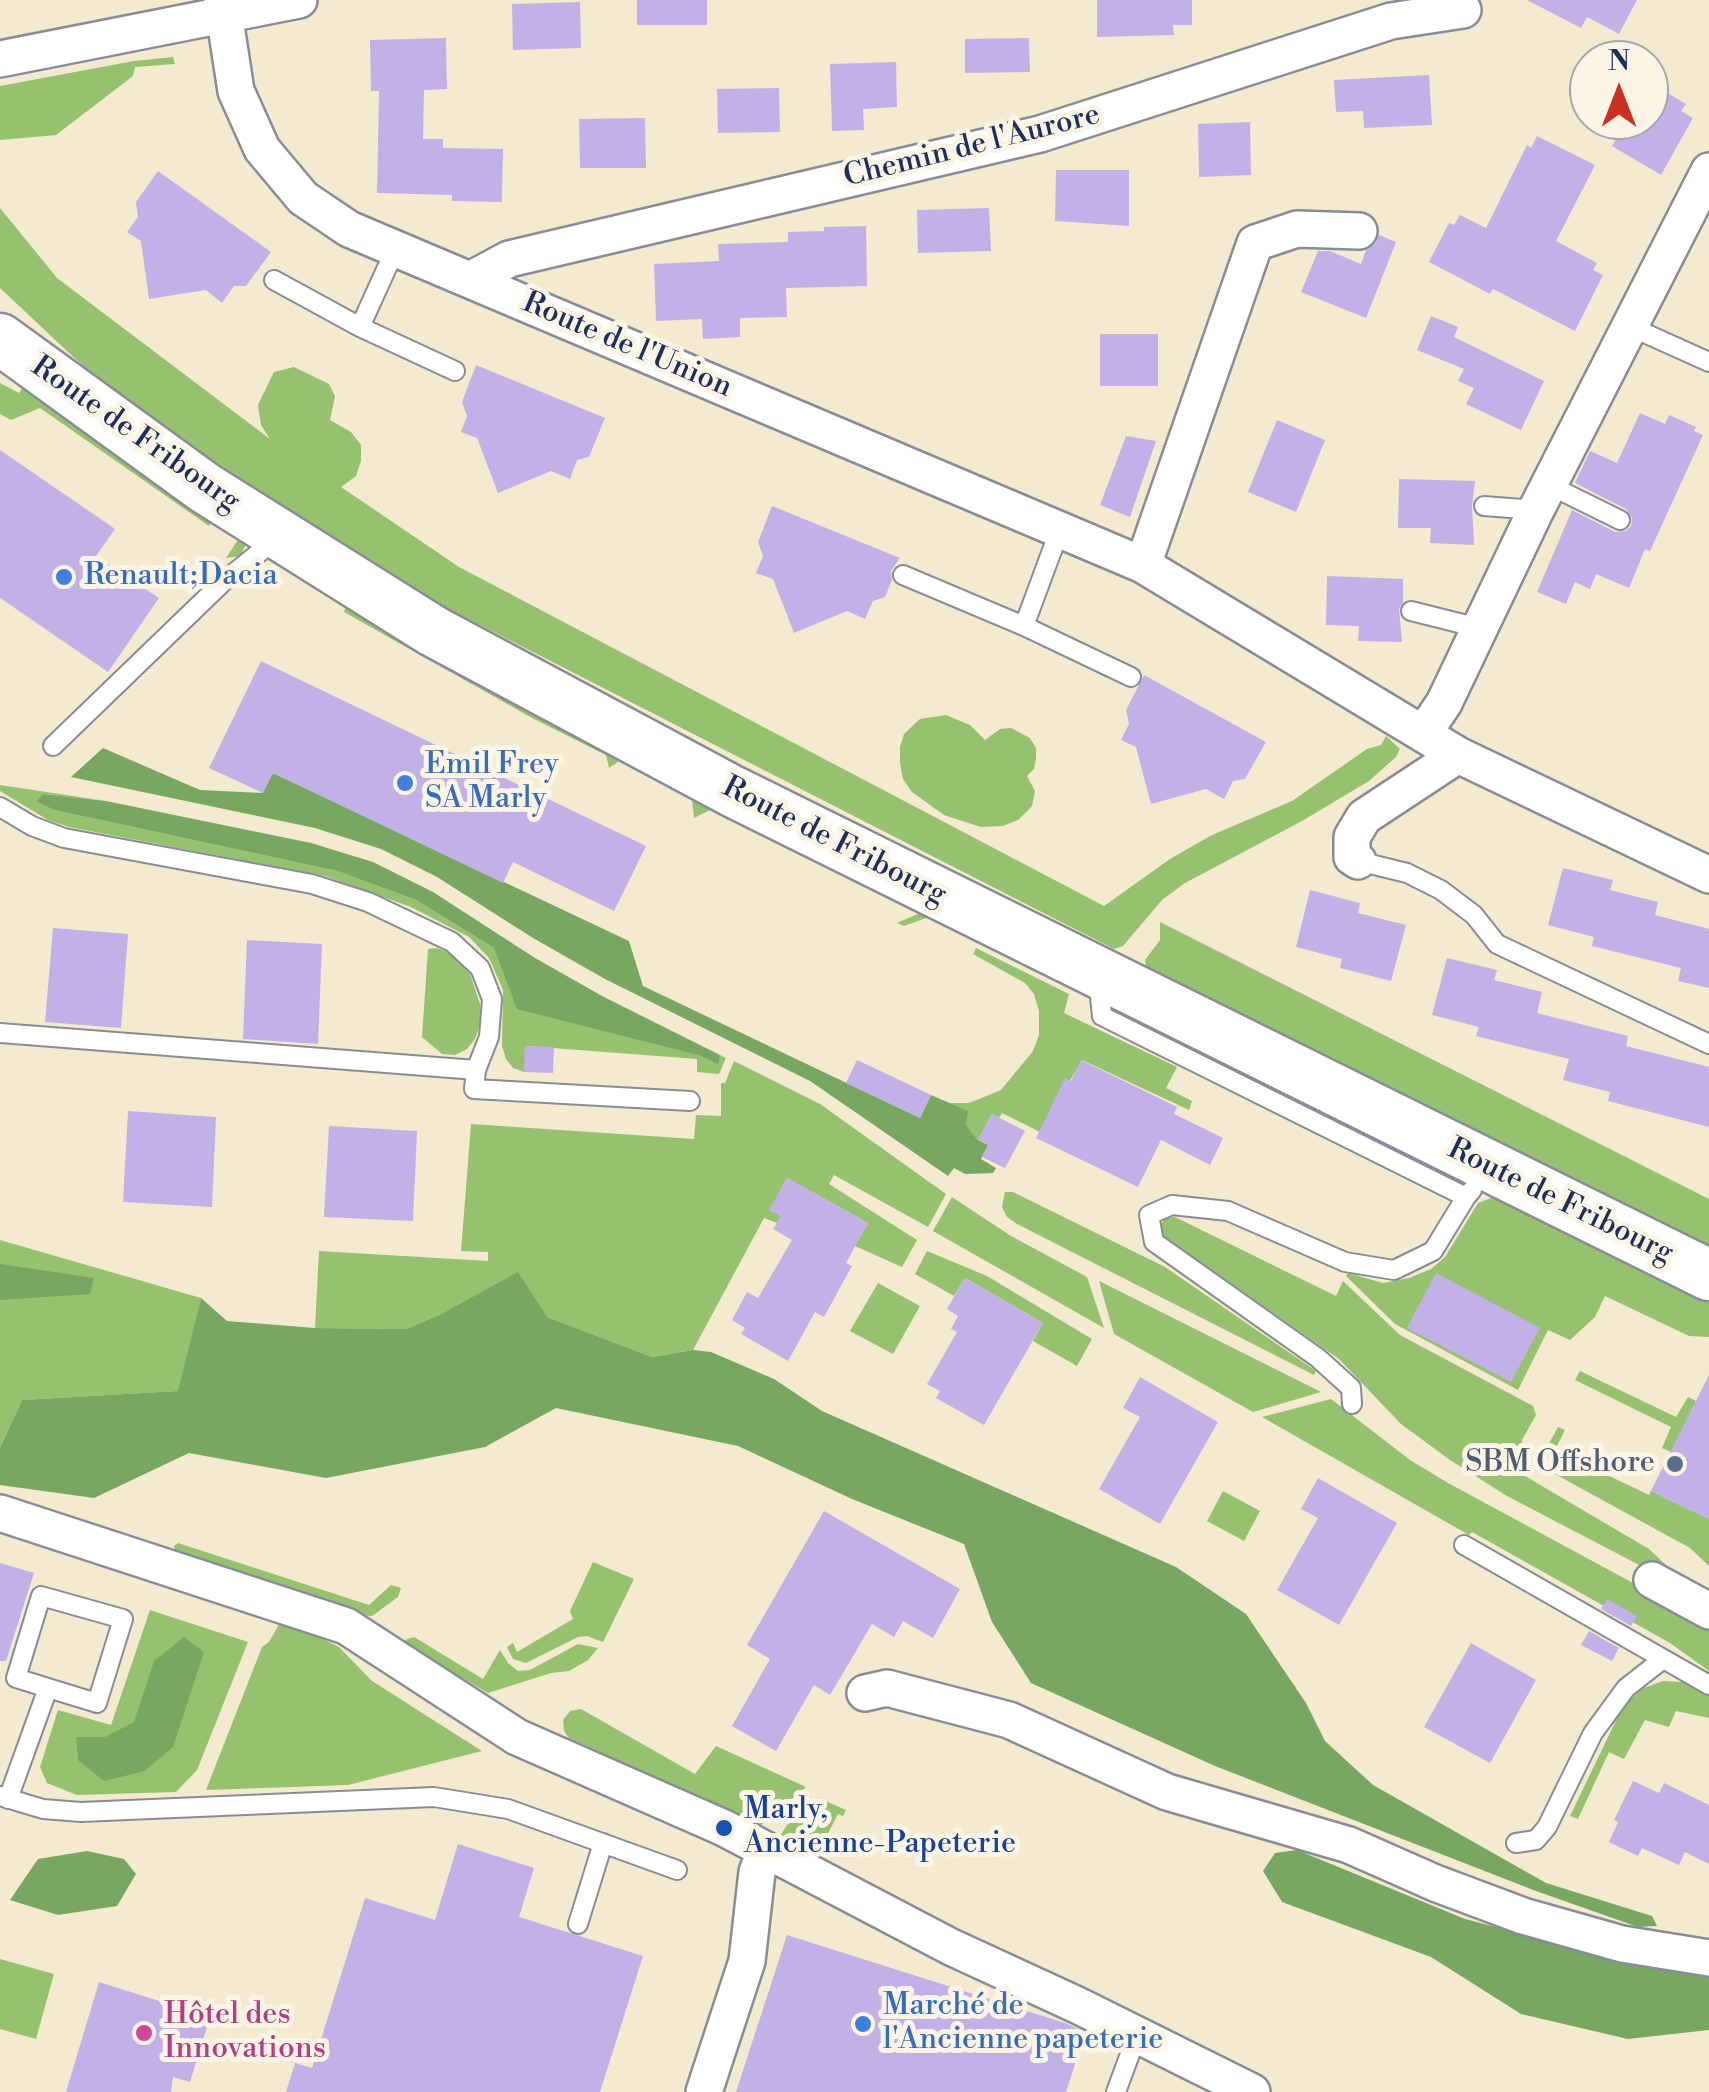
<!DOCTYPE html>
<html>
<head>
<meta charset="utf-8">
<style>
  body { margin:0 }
  #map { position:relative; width:1709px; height:2092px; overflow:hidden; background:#f3ead0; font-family:"Libre Bodoni",serif }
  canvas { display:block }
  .north { position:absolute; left:1569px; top:40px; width:100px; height:100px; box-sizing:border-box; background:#fcf5e5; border:2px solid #a2a6af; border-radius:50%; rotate:0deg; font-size:28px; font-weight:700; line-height:40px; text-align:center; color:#1b2f5e }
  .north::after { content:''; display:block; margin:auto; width:35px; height:45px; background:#c8321e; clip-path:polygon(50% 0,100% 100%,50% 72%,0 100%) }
</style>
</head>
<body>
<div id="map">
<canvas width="1709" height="2092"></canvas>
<div class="north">N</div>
</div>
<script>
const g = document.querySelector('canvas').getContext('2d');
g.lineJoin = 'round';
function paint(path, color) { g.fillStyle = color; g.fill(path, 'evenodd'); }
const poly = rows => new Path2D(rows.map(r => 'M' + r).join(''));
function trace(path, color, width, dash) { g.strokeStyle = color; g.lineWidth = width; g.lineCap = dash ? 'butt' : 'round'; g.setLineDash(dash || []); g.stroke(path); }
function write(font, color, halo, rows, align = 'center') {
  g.font = font + ' "Libre Bodoni",serif'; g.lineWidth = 10; g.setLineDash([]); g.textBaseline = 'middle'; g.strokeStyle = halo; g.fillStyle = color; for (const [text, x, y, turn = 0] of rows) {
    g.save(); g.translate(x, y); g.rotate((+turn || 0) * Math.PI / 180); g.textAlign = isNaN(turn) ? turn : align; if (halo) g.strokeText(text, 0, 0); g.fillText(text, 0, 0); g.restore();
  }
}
const green = poly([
  [173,57,175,64,135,67,133,76,56,135,0,140,0,86,134,61],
  [0,208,57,278,270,439,261,425,258,405,274,372,294,367,329,384,335,396,330,420,351,432,361,445,361,461,356,476,341,487,459,567,1104,906,1170,859,1212,835,1292,801,1367,749,1381,745,1386,736,1400,749,1396,757,1369,781,1302,821,1185,883,1162,900,1123,946,1114,949,439,604,225,470,83,366,0,288],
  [0,383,19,393,24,386,248,540,240,556,226,558,239,538,213,520,209,526,40,408,11,420,0,414],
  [346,605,619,758,618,762,609,768,606,755,532,718,344,612],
  [946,715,970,725,985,740,1000,729,1011,728,1030,738,1036,748,1036,759,1034,769,1027,776,1035,791,1032,806,1018,820,1003,826,981,827,944,815,912,792,903,779,900,763,900,747,904,734,920,719],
  [0,785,106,801,43,794,37,800,54,810,337,871,416,900,494,948,698,1055,717,1063,720,1055,726,1058,719,1074,697,1072,697,1059,526,1046,524,1072,513,1068,506,1059,502,1046,503,990,489,958,469,937,411,907,325,876,69,827,48,820,0,791],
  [696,793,929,914,926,918,904,926,897,923,920,913,710,810,694,818,692,800],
  [1160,922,1709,1199,1709,1247,1146,966,1145,960,1160,940],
  [437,948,450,953,470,974,480,1004,480,1025,475,1039,467,1049,455,1055,442,1054,422,1037,428,949],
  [976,948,1069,994,1064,1013,1177,1067,1166,1088,1192,1101,1189,1110,1082,1060,1040,1132,1002,1113,999,1118,992,1114,978,1140,966,1125,967,1111,949,1103,969,1103,1001,1090,1033,1051,1039,1035,1039,1011,1034,994,1025,983,973,954],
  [734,1061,820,1104,946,1194,928,1227,834,1175,829,1184,917,1240,902,1267,855,1246,868,1223,787,1178,770,1210,781,1216,777,1223,764,1218,693,1350,652,1357,547,1317,440,1316,407,1329,315,1328,319,1251,488,1261,488,1252,461,1251,471,1124,694,1139,696,1115,721,1116,721,1083,725,1083],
  [1005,1192,1013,1192,1165,1267,1316,1371,1314,1375,1017,1224,1007,1217,1002,1207],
  [952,1197,1011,1236,1087,1277,1104,1328,933,1231],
  [1494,1197,1517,1197,1709,1294,1709,1337,1689,1336,1605,1296,1595,1317,1570,1340,1548,1330,1518,1390,1395,1324,1346,1276,1348,1273,1383,1283,1409,1278,1431,1269,1445,1257,1478,1203],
  [1175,1217,1336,1296,1343,1281,1400,1335,1533,1406,1536,1415,1522,1440,1525,1476,1649,1549,1667,1566,1670,1575,1666,1579,1507,1496,1450,1460,1401,1424,1339,1359,1162,1235,1160,1226,1165,1218],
  [0,1240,201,1298,179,1391,22,1400,0,1448],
  [927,1251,987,1276,1092,1339,1077,1366,1033,1341,1043,1323,965,1278,954,1296,915,1274],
  [1099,1281,1321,1392,1253,1412,1114,1334],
  [878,1283,920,1306,893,1354,850,1331],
  [1580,1371,1676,1417,1688,1397,1696,1401,1671,1452,1662,1448,1671,1427,1575,1380],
  [1331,1399,1410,1460,1448,1483,1709,1624,1709,1671,1670,1643,1472,1532,1469,1535,1262,1417],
  [1558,1427,1565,1430,1555,1450,1649,1495,1651,1491,1709,1519,1709,1566,1690,1548,1553,1473,1546,1449],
  [1223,1491,1260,1511,1244,1541,1207,1521],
  [178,1543,369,1605,391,1585,401,1588,398,1597,372,1616,357,1615,326,1600,175,1550,174,1546],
  [593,1562,634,1579,603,1642,587,1636,578,1637,526,1663,513,1659,507,1647,513,1643,517,1652,573,1619,570,1611],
  [150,1610,248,1642,197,1770,176,1792,77,1795,47,1783,40,1767,58,1710,111,1725],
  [282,1619,339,1647,372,1681,482,1751,348,1785,206,1790,262,1647,269,1642],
  [414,1637,483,1679,500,1650,508,1663,518,1671,530,1670,578,1644,598,1648,588,1660,569,1671,551,1673,488,1693,408,1646,405,1640],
  [1663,1681,1683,1682,1709,1695,1709,1718,1676,1711,1669,1727,1645,1720,1624,1759,1609,1752,1578,1819,1570,1816,1622,1708,1641,1689],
  [581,1709,695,1774,716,1746,806,1787,761,1825,569,1738,564,1731,563,1720,570,1711],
  [821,1799,846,1810,843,1816,838,1814,823,1843,828,1846,822,1858,780,1836,787,1825],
  [0,1959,54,1974,36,2039,0,2029]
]);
const forest = poly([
  [103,748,200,790,262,793,273,773,629,941,643,986,920,1118,931,1095,968,1111,966,1125,978,1140,988,1145,981,1159,996,1168,993,1173,965,1174,954,1168,948,1176,810,1081,605,979,533,938,437,877,381,849,315,828,71,777],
  [43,794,106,801,311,843,373,862,433,892,535,958,604,997,720,1055,718,1064,698,1055,517,1009,494,948,416,900,337,871,54,810,36,801],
  [0,1264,94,1278,90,1294,0,1300],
  [518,1272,547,1317,652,1357,693,1350,711,1352,774,1379,822,1411,1176,1567,1246,1614,1306,1703,1325,1741,1373,1785,1546,1883,1652,1916,1657,1926,1638,1927,1536,1891,1215,1766,1031,1683,992,1622,964,1544,852,1499,738,1446,556,1408,485,1447,326,1478,189,1453,94,1498,0,1485,0,1448,22,1400,178,1391,201,1298,227,1321,315,1328,407,1329,440,1315],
  [184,1637,204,1652,173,1747,145,1771,104,1781,78,1760,76,1737,105,1737,134,1722,154,1661],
  [1297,1850,1465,1919,1644,1965,1709,1970,1709,2030,1628,2039,1521,2014,1431,1957,1282,1902,1263,1871,1275,1853],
  [87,1851,124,1859,136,1874,117,1906,58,1915,10,1900,38,1859]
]);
const building = poly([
  [637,0,707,0,707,25,637,25],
  [1097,0,1192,0,1192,25,1173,25,1174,35,1097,37],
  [1527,0,1637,0,1619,34,1587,17,1581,28],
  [580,2,581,48,513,50,512,4],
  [446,38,447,89,424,90,423,139,443,139,443,148,503,149,502,202,452,201,452,195,377,193,379,91,371,91,370,40],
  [1029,38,1030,72,965,73,965,39],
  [896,62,897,107,863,109,864,130,832,131,830,64],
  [1429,75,1432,125,1364,128,1363,111,1336,112,1334,80],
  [1649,82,1686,104,1681,111,1693,118,1661,175,1612,146,1627,120,1649,120],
  [779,88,780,132,718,133,717,89],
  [645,118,646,168,580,168,579,119],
  [1250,122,1251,175,1199,177,1198,124],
  [1537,136,1595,165,1556,241,1597,263,1593,270,1603,275,1575,331,1493,289,1490,294,1429,262,1449,223,1454,225,1460,215,1486,228,1527,145,1531,148],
  [1056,170,1129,170,1129,226,1055,221],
  [158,171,271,252,246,286,234,286,222,303,206,290,149,299,141,241,127,232,138,217,136,202],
  [989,208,991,251,918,253,917,210],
  [866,226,867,286,786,288,787,317,740,318,740,337,703,339,702,319,656,321,654,264,719,261,718,244,788,242,788,232,824,231,824,227],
  [1379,235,1396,242,1366,318,1301,292,1318,251,1330,251,1361,264,1366,250,1376,243],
  [1431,316,1458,327,1454,337,1544,381,1521,430,1466,404,1474,388,1458,381,1464,369,1417,350],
  [1100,334,1158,334,1158,386,1100,386],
  [476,365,605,418,589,457,577,460,570,479,551,471,498,493,477,438,461,432,467,416,462,402],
  [1640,413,1665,424,1669,415,1696,427,1694,431,1703,435,1650,551,1645,549,1629,588,1596,574,1590,589,1575,582,1566,604,1537,592,1572,510,1615,532,1626,531,1631,526,1632,518,1626,509,1575,483,1590,451,1617,463],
  [1277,420,1325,440,1296,512,1248,492],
  [1126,436,1156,441,1130,517,1100,505],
  [0,450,115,529,96,556,159,598,108,672,0,598],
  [1399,479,1475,481,1472,506,1474,545,1430,543,1431,528,1398,528],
  [772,506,900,558,891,571,892,580,885,597,873,601,865,619,847,611,794,633,773,579,756,573,763,556,758,542],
  [1327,576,1403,579,1403,602,1399,609,1402,642,1358,641,1359,626,1326,625],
  [261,661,646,846,614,911,513,862,503,883,273,773,263,793,209,768],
  [1144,675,1266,742,1245,779,1233,781,1224,799,1206,789,1151,804,1136,747,1121,740,1129,724,1126,710],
  [1563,868,1613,880,1610,890,1658,902,1655,915,1709,929,1709,988,1678,981,1681,968,1592,946,1594,937,1548,925],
  [1310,890,1360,903,1358,913,1406,925,1391,981,1340,968,1342,959,1296,947],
  [53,928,128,934,121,1028,45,1022],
  [247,940,322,944,318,1044,243,1039],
  [1447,958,1497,970,1494,980,1542,992,1537,1013,1628,1036,1626,1046,1709,1067,1709,1127,1608,1101,1610,1092,1563,1080,1569,1059,1476,1036,1479,1027,1432,1015],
  [525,1046,554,1047,553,1073,524,1072],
  [857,1060,931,1095,920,1118,846,1083],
  [1081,1060,1177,1107,1174,1114,1223,1138,1210,1165,1161,1140,1138,1187,1036,1138,1065,1078,1071,1081],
  [128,1111,216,1117,212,1207,123,1202],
  [992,1114,1025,1131,1005,1168,982,1157,988,1145,978,1140],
  [329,1126,417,1131,413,1221,324,1217],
  [787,1178,868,1223,846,1263,852,1266,824,1317,815,1312,788,1361,741,1334,745,1328,732,1320,747,1292,758,1298,792,1240,773,1229,781,1216,769,1210],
  [1436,1273,1540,1328,1511,1382,1407,1328],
  [965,1278,1043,1323,984,1425,936,1398,940,1391,927,1384,957,1332,951,1329,958,1316,947,1309],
  [1709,1375,1709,1519,1651,1491],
  [1140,1377,1218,1422,1160,1524,1099,1489,1140,1417,1123,1408],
  [1318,1478,1397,1523,1339,1625,1277,1590,1318,1518,1301,1509],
  [824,1511,960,1589,933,1638,903,1621,894,1637,872,1624,830,1695,814,1685,776,1751,732,1726,770,1659,747,1645],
  [0,1563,34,1573,6,1661,0,1661],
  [1607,1599,1637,1616,1631,1626,1601,1609],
  [1589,1631,1619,1648,1612,1661,1581,1645],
  [1471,1643,1536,1680,1490,1763,1424,1727],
  [1633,1781,1659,1793,1664,1783,1709,1805,1709,1864,1685,1852,1679,1865,1642,1848,1638,1856,1609,1842,1618,1822,1614,1820],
  [458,1844,534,1868,519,1917,643,1956,600,2092,286,2092,295,2063,312,2068,365,1898,435,1920],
  [787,1935,1068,2024,1085,2033,1066,2092,736,2092],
  [99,1982,210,2017,190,2082,173,2077,171,2092,66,2092]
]);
const service = poly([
  [274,280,360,327,395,250],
  [1629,326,1709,362],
  [360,327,455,371],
  [1549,485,1620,520],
  [1484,506,1536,510],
  [903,575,1024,626,1060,529],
  [1411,611,1479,628],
  [1024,626,1131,677],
  [53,746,223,582,276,539],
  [0,807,32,826,64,838,312,884,368,902,452,942,480,968,492,999,489,1037,476,1070,474,1089,690,1101],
  [1358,861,1407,873,1441,890,1474,915,1497,944,1709,1044],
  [1098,978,1102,1016,1466,1197,1472,1190],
  [0,1033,476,1070],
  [1352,1404,1351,1388,1318,1358,1154,1242,1149,1215,1172,1205,1228,1211,1345,1262,1394,1270,1433,1251,1466,1197],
  [1464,1545,1709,1685],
  [0,1796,43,1809,81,1812,434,1797,508,1809,677,1870],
  [8,1799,48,1688,97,1703,123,1619,41,1596,16,1678,48,1688],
  [1516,1843,1536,1840,1547,1827,1593,1733,1626,1688,1663,1659],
  [578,1924,603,1843],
  [1116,2092,1137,2035]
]);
const minor = poly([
  [222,0,236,91,262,149,303,198,349,229,1143,565,1458,755,1709,875],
  [0,59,299,0],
  [470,280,509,259,1040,134,1391,21,1463,10],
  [1143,565,1255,243,1297,229,1359,231],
  [1423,734,1444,703,1536,510,1709,171],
  [1358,861,1352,857,1352,837,1364,817,1458,755],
  [0,1513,346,1626,517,1737,724,1828,951,1947,1077,2005,1252,2092],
  [1652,1580,1709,1611],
  [865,1693,887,1688,1009,1720,1167,1792,1349,1845,1435,1883,1523,1916,1622,1944,1709,1958],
  [704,2092,747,1961,757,1872,765,1851]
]);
const secondary = poly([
  [0,339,205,488,433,631,732,791,1709,1275]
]);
const markers = [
  [64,577,10,"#3f7fe0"],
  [405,783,10,"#3f7fe0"],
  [1675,1464,10,"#5c6f8a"],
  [724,1828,10,"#1a4fb4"],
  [863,2024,10,"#3f7fe0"],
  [144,2033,10,"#d1479c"]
];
const streetNames = [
  ["Chemin de l'Aurore",972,147,-14],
  ["Route de l'Union",627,346,23],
  ["Route de Fribourg",135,435,35],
  ["Route de Fribourg",834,842,27],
  ["Route de Fribourg",1560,1202,26]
];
const shopNames = [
  ["Renault;Dacia",84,577],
  ["Emil Frey",425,766],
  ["SA Marly",425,800],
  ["Marché de",883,2007],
  ["l'Ancienne papeterie",883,2041]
];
const serviceNames = [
  ["SBM Offshore",1655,1464]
];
const transitNames = [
  ["Marly,",744,1811],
  ["Ancienne-Papeterie",744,1845]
];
const hotelNames = [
  ["Hôtel des",164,2016],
  ["Innovations",164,2050]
];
paint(green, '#96c16e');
paint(forest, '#78a761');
paint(building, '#c2b1e7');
trace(service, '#878c97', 22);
trace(minor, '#878c97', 40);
trace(secondary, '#878c97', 55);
trace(service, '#fff', 18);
trace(minor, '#fff', 35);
trace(secondary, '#fff', 50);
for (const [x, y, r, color] of markers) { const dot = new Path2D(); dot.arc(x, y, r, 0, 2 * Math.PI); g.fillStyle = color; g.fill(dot); trace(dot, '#fcf5e5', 4); }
write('30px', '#1b2f5e', '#fcf5e5', streetNames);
write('30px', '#366cbe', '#fcf5e5', shopNames, 'left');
write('30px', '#4e5e75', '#fcf5e5', serviceNames, 'right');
write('30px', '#164399', '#fcf5e5', transitNames, 'left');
write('30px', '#b23c85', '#fcf5e5', hotelNames, 'left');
</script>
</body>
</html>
